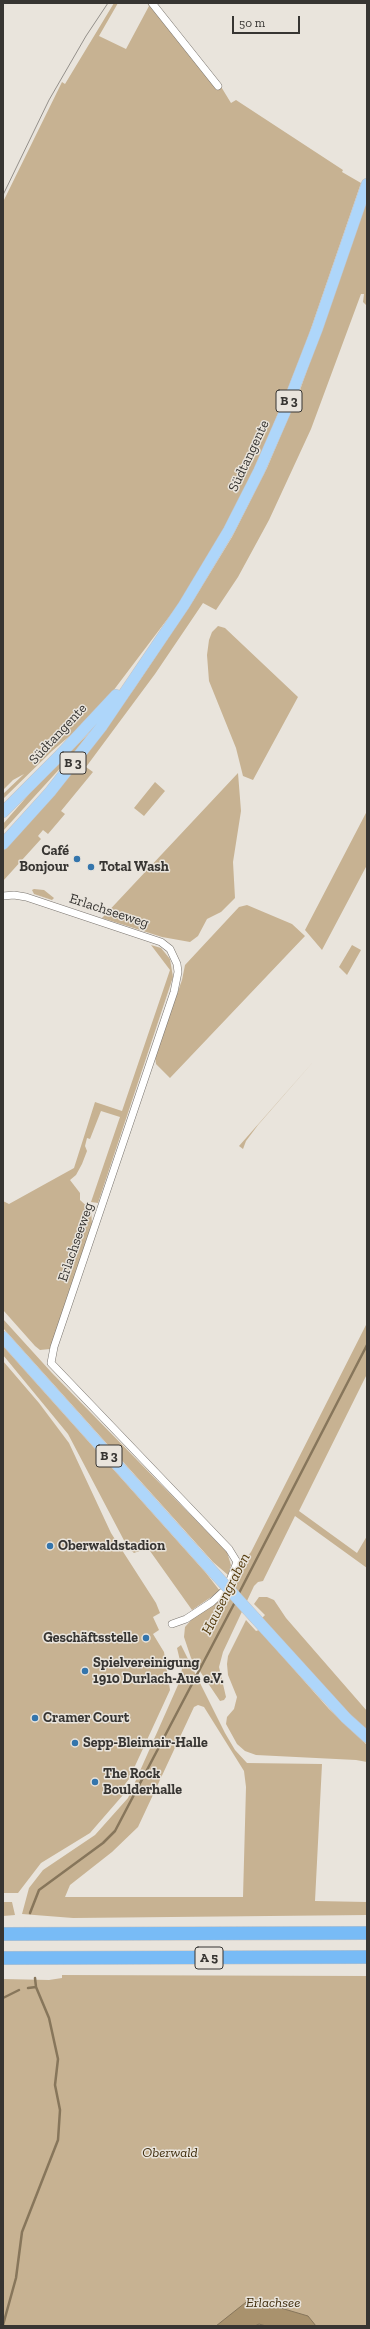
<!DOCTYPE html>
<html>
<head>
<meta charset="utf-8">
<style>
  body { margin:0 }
  #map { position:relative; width:370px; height:2329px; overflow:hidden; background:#e9e4dc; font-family:"Zilla Slab",serif }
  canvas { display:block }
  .frame { position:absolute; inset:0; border:4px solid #373532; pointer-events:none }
  .scale { position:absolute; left:232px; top:16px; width:68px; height:18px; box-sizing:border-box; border:2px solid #373532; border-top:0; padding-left:5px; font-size:12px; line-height:14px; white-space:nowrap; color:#373532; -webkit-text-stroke:3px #e9e4dc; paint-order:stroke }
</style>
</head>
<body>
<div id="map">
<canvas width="370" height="2329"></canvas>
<div class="frame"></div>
<div class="scale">50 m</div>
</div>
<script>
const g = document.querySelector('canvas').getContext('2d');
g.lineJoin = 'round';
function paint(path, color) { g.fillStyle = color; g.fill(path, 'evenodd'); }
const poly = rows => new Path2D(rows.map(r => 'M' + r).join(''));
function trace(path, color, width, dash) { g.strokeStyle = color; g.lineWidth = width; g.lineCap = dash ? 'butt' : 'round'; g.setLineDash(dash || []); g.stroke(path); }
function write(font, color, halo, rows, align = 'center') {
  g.font = font + ' "Zilla Slab",serif'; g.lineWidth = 3; g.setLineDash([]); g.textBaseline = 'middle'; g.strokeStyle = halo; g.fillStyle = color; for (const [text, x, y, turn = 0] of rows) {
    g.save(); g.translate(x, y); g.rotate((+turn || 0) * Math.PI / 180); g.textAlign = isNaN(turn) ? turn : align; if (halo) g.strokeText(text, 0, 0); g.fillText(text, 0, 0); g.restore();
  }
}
const green = poly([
  [114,3,118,3,99,36,126,49,149,6,147,3,155,3,220,85,231,103,236,100,343,170,342,172,361,183,307,340,279,411,261,455,228,522,178,605,110,695,72,734,52,751,3,799,3,794,24,774,13,780,3,790,3,202,62,82,65,84],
  [367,200,367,306,363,302,364,294,361,294,311,429,269,520,238,577,216,610,203,603,155,674,86,767,93,772,61,811,65,814,48,834,43,830,38,836,41,839,3,881,3,850,92,745,134,689,193,601,232,537,267,468,300,390],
  [218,626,225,628,298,697,253,780,243,776,236,748,209,681,207,655,209,640,212,632],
  [89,733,74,753,3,831,3,824,30,793],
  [238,773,241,811,233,862,235,898,221,912,207,919,198,936,190,942,162,937,102,918],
  [155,782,165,791,144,816,134,808],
  [367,811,367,865,322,950,305,930],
  [34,889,44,890,54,898,52,900,34,894,32,890],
  [247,905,292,924,305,936,170,1078,156,1064,155,1056,182,980,185,965,239,907],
  [151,945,161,948,170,959,173,977,98,1203,91,1202,120,1117,101,1111,90,1139,87,1138,85,1146,87,1151,82,1164,76,1175,70,1180,80,1193,80,1200,91,1210,92,1224,50,1349,40,1350,35,1346,3,1310,3,1201,9,1204,74,1168,95,1102,122,1111,170,970],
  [352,945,361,950,347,975,339,967],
  [313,1062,258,1125,246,1141,243,1149,239,1146],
  [3,1319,52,1373,227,1552,231,1565,228,1575,213,1562,3,1328],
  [367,1323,367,1374,299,1511,357,1553,367,1536,367,1568,295,1516,263,1581,258,1582,254,1586,223,1652,219,1667,226,1697,224,1700,220,1701,191,1658,184,1637,185,1627,192,1619,225,1597,239,1567,251,1552],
  [3,1346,206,1573,220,1591,192,1610,150,1551,145,1549,134,1553,128,1548,68,1434,3,1355],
  [3,1361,39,1403,69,1443,111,1533,156,1603,160,1613,153,1617,159,1630,153,1634,164,1652,170,1690,129,1779,119,1792,123,1795,90,1833,41,1863,18,1893,3,1893],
  [259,1597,267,1597,274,1600,286,1618,367,1711,367,1731,343,1707,262,1618,265,1615,254,1604],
  [246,1620,256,1631,259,1630,329,1709,367,1745,367,1762,356,1760,256,1755,245,1751,237,1744,226,1724,227,1717,234,1709,237,1697,228,1675,227,1664,228,1656],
  [181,1645,225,1733,235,1750,247,1763,322,1764,315,1901,367,1902,367,1915,73,1918,22,1914,29,1888,43,1870,95,1835,128,1798,178,1685,182,1669,177,1648],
  [198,1705,204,1707,244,1771,246,1787,243,1897,65,1897,70,1885,112,1852,138,1827,194,1707],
  [3,1902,12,1902,15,1915,3,1916],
  [62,1975,367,1976,367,2326,3,2326,3,1979,49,1980,62,1978]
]);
const water = poly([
  [250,2299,308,2316,316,2326,266,2326,259,2324,255,2326,216,2326,250,2299]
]);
const stream = poly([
  [238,1595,367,1345],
  [30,1913,39,1890,103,1843,115,1831,235,1602],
  [28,1988,36,1987],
  [3,1998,19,1990],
  [3,2325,16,2278,22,2232,58,2140,60,2110,55,2085,58,2059,49,2018,36,1987,35,1978]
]);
const minor = poly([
  [152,3,218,86],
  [3,896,14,895,26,897,161,942,170,949,177,964,178,972,174,992,54,1347,51,1363,229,1549,237,1562,227,1588,212,1602,186,1619,172,1624]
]);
const primary = poly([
  [3,812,58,757,116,695],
  [3,844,50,792,102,726,184,605,229,530,259,471,284,414,317,329,367,184],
  [3,1337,216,1575],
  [256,1619,346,1718,367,1737]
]);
const motorway = poly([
  [3,1934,367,1933],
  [3,1958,367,1957]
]);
const tram = poly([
  [3,195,49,100,86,36,108,3]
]);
const primaryBridge = poly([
  [216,1575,256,1619]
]);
const markers = [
  [77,859,4,"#3475ac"],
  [91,867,4,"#3475ac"],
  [50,1546,4,"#3475ac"],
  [146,1638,4,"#3475ac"],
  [85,1671,4,"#3475ac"],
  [35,1718,4,"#3475ac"],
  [75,1743,4,"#3475ac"],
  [95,1782,4,"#3475ac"]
];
const shields = [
  [289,401,26],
  [73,763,26],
  [109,1456,26],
  [209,1958,28]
];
const shieldNames = [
  ["B 3",289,401],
  ["B 3",73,763],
  ["B 3",109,1456],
  ["A 5",209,1958]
];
const streetNames = [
  ["Südtangente",249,456,-65],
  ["Südtangente",58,734,-47],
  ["Erlachseeweg",109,911,18],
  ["Erlachseeweg",76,1242,-71]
];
const poiNames = [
  ["Café",69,851,"right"],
  ["Bonjour",69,867,"right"],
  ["Total Wash",99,867],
  ["Oberwaldstadion",58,1546],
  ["Geschäftsstelle",138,1638,"right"],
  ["Spielvereinigung",93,1663],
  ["1910 Durlach-Aue e.V.",93,1679],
  ["Cramer Court",43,1718],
  ["Sepp-Bleimair-Halle",83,1743],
  ["The Rock",103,1774],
  ["Boulderhalle",103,1790]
];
const parkNames = [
  ["Oberwald",170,2153],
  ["Erlachsee",273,2303]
];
const waterNames = [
  ["Hausengraben",226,1594,-63]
];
paint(green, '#c7b292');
paint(water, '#a9926d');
trace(water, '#87765b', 1);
trace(stream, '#87765b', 2.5);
trace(minor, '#79746e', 8);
trace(primary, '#c3c2c2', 12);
trace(motorway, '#c3c2c2', 14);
trace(minor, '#fff', 7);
trace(primary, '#aed6fa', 11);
trace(motorway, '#78bbf6', 13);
trace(tram, '#938f8a', 1);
trace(primaryBridge, '#c3c2c2', 12, []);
trace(primaryBridge, '#aed6fa', 11);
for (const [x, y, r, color] of markers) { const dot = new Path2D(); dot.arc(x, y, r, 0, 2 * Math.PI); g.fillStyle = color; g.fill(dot); trace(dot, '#e9e4dc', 1.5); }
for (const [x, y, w] of shields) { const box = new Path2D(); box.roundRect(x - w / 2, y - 11, w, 22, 3); g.fillStyle = '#e9e4dc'; g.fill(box); trace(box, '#373532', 1); }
write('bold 13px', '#373532', null, shieldNames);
write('14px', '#373532', '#e9e4dc', streetNames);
write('bold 14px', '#373532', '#e9e4dc', poiNames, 'left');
write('italic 14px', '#402e0e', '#e9e4dc', parkNames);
write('italic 15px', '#553c0d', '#e9e4dc', waterNames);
</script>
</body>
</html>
